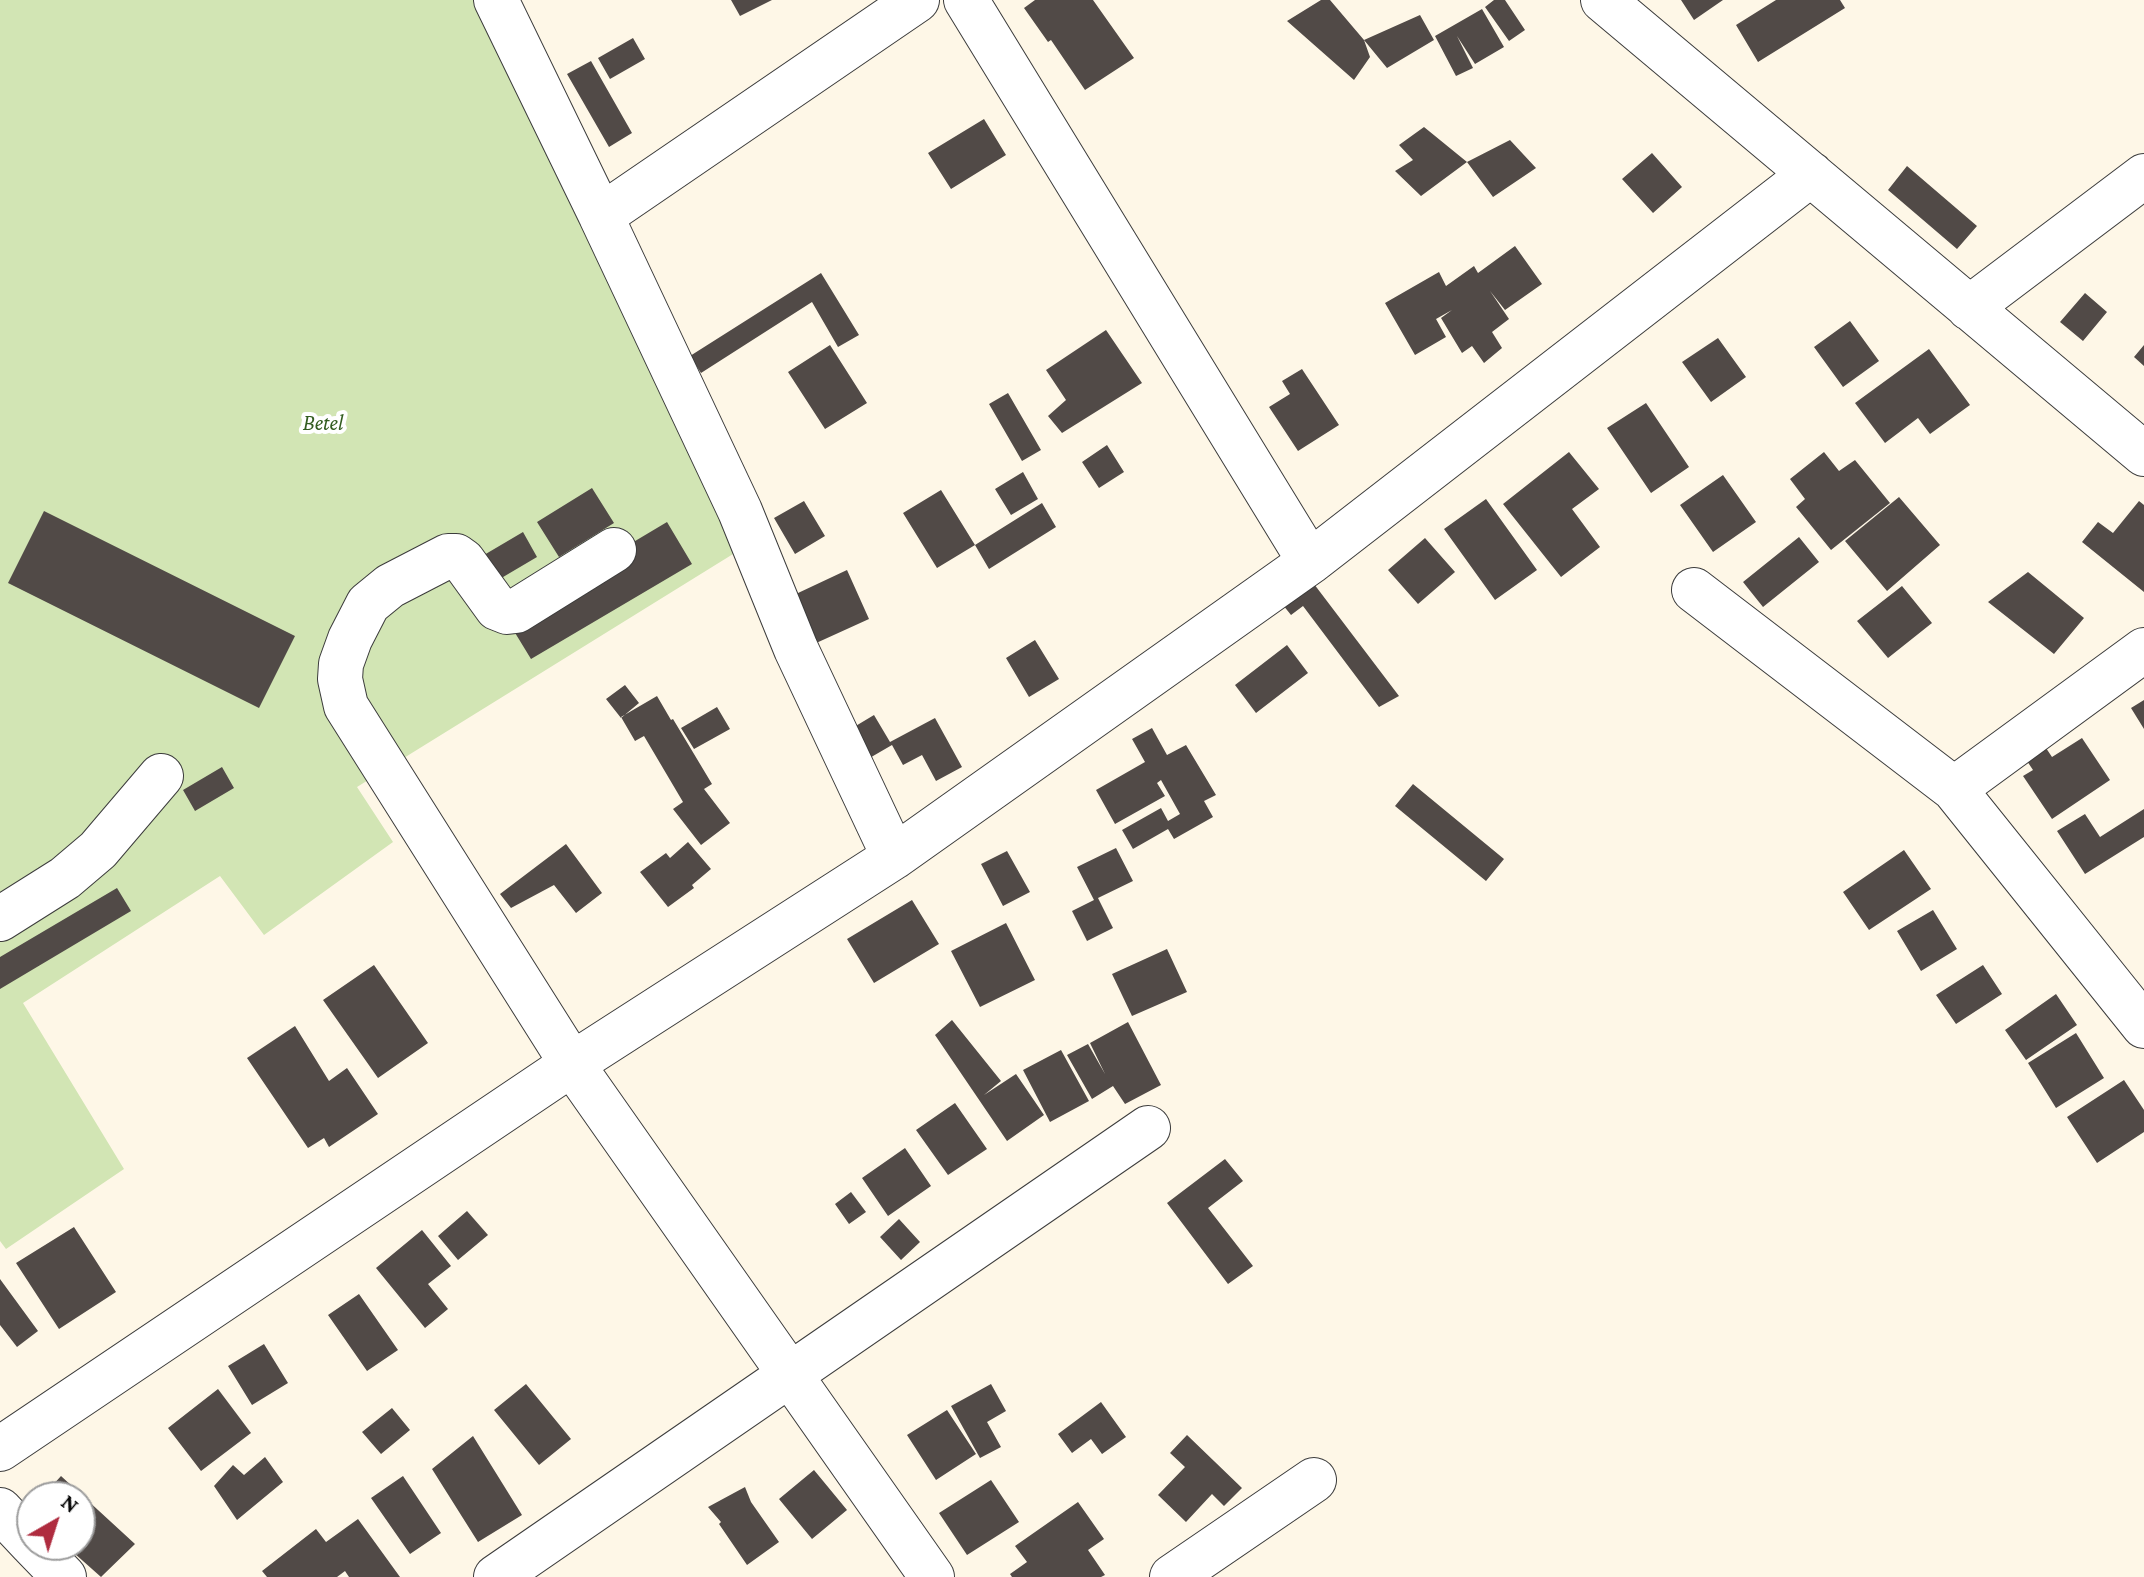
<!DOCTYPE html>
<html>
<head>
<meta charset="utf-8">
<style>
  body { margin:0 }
  #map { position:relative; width:2144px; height:1577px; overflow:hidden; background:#fef7e7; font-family:"Crimson Pro",serif }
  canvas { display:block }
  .north { position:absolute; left:16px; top:1481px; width:80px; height:80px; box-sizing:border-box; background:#fff; border:2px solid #9d9d9d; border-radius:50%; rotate:39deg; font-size:22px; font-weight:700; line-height:32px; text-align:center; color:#090909 }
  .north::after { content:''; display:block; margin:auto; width:28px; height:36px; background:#af2c3f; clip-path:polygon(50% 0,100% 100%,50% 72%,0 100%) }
</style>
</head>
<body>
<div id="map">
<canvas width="2144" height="1577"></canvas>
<div class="north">N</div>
</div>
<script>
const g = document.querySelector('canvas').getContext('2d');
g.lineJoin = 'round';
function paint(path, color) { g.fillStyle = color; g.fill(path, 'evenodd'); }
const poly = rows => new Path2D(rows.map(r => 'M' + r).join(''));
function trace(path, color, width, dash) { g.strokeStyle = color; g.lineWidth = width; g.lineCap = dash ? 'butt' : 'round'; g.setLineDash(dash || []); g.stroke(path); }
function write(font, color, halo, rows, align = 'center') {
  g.font = font + ' "Crimson Pro",serif'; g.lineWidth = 8; g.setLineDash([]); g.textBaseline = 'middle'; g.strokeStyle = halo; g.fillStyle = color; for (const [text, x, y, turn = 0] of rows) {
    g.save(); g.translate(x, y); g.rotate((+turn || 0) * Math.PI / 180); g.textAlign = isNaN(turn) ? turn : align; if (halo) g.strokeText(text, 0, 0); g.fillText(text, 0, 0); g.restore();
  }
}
const green = poly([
  [0,0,474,0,746,546,357,787,393,842,264,935,220,876,23,1003,124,1169,6,1249,0,1241]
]);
const building = poly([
  [731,0,772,0,740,16],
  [1035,0,1093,0,1134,58,1085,90,1051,40,1048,42,1024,8],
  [1321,0,1330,0,1364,40,1370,57,1354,80,1287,21],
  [1494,0,1505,0,1525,30,1509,41,1485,7],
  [1681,0,1723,0,1694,20],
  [1776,0,1840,0,1845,8,1758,62,1736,25],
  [1482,9,1504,47,1475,64,1457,36,1473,68,1456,76,1435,36],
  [1420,15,1434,40,1387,68,1364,40],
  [633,38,645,59,610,79,598,58],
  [591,61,632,133,609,147,567,74],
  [984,119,1006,155,951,189,928,153],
  [1424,127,1467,162,1421,196,1395,171,1413,160,1399,145],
  [1510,140,1536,168,1493,197,1467,162],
  [1652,153,1682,187,1653,213,1622,179],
  [1907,166,1977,226,1957,249,1888,190],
  [1515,246,1542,284,1505,310,1490,291,1509,319,1492,332,1502,348,1484,363,1472,346,1462,353,1441,318,1452,310,1436,319,1446,337,1415,355,1385,303,1439,272,1446,286,1474,266,1478,273],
  [821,273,859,335,838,347,812,302,701,373,690,356],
  [2085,293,2107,312,2083,341,2060,322],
  [1850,321,1879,361,1843,387,1814,347],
  [1106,330,1142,383,1062,433,1048,416,1066,400,1046,370],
  [1718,338,1746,377,1711,402,1682,362],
  [830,345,867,403,825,429,788,372],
  [2144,345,2144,366,2134,357],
  [1929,349,1970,405,1930,434,1918,418,1885,443,1855,403],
  [1302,369,1339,425,1298,451,1269,407,1290,394,1282,381],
  [1008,393,1041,450,1022,461,989,404],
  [1646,403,1689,467,1651,493,1607,428],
  [1107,445,1124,472,1099,488,1082,462],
  [1569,452,1599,489,1572,509,1600,547,1561,577,1503,504],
  [1824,452,1839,471,1855,460,1890,503,1831,550,1796,507,1805,499,1790,479],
  [1023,472,1038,499,1011,515,995,489],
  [1723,475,1756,522,1713,552,1680,505],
  [592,488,614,523,559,557,537,522],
  [941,490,975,545,937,568,903,513],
  [1899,497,1940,545,1887,591,1845,541],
  [1486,499,1537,570,1495,600,1444,529],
  [804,501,825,536,795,554,774,518],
  [2139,501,2144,505,2144,592,2082,542,2098,522,2113,533],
  [1042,503,1056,527,989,569,975,545],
  [44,511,295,636,259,708,8,583],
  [667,522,692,564,531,659,506,618],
  [523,532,537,557,498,580,484,555],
  [1799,537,1819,562,1763,607,1743,582],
  [1425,538,1455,572,1418,604,1388,570],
  [847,570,869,619,803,649,781,601],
  [2028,572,2084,618,2054,654,1988,602],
  [1314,584,1399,696,1379,707,1303,606,1291,615,1283,605],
  [1902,586,1932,623,1888,658,1857,621],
  [1035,640,1059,679,1029,697,1006,658],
  [1287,645,1308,673,1256,713,1235,685],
  [625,685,639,703,621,718,606,699],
  [657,696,671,720,673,719,712,784,704,789,730,823,701,845,673,809,683,802,644,736,635,741,621,717],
  [2144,700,2144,729,2131,708],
  [717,707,730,729,694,749,681,728],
  [874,715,890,742,935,718,962,767,936,781,922,755,903,765,892,745,861,763,844,733],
  [1152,728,1167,755,1186,745,1216,795,1204,801,1213,817,1174,839,1168,829,1133,849,1122,830,1161,808,1168,821,1180,814,1161,780,1157,783,1165,796,1115,824,1096,790,1145,762,1132,739],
  [2036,733,2052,757,2082,738,2110,780,2052,819,2023,776,2033,770,2017,746],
  [222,767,234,788,195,811,183,790],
  [1413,784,1504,859,1486,881,1395,806],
  [2144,809,2144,837,2085,874,2057,831,2085,814,2100,837],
  [688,842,711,869,692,885,694,888,668,907,640,872,666,853,670,858],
  [566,844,602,893,576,913,554,885,511,908,500,894],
  [1116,848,1133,881,1098,898,1113,928,1087,941,1072,911,1094,900,1077,867],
  [1904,850,1931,889,1869,930,1843,892],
  [1007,851,1030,892,1003,906,981,864],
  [117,888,131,911,0,989,0,957],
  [912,900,939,944,874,983,847,939],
  [1933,910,1957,949,1921,971,1897,931],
  [1006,923,1035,980,980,1007,951,951],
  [1167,949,1187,992,1132,1016,1112,974],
  [374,965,428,1043,378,1078,323,1000],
  [1983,965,2002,994,1956,1024,1936,995],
  [2056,994,2077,1025,2026,1060,2005,1030],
  [952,1020,1001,1081,984,1095,1016,1074,1044,1115,1007,1141,935,1035],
  [1128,1022,1161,1085,1125,1104,1113,1086,1092,1099,1067,1055,1088,1044,1105,1074,1090,1043],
  [295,1026,329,1081,347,1068,378,1114,329,1147,324,1138,308,1148,247,1058],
  [2076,1033,2104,1078,2056,1108,2028,1063],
  [1061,1050,1089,1101,1050,1122,1023,1070],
  [2124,1080,2144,1110,2144,1132,2097,1163,2067,1117],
  [955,1103,987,1149,948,1175,916,1130],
  [905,1148,931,1186,888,1216,862,1178],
  [1225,1159,1243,1181,1208,1208,1253,1266,1228,1284,1167,1203],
  [851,1192,866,1212,849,1224,835,1204],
  [467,1211,488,1235,458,1260,438,1236],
  [899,1219,920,1242,901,1260,880,1237],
  [74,1227,116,1292,59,1329,16,1263],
  [422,1230,451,1266,428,1284,448,1309,425,1328,376,1268],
  [0,1279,38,1331,17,1347,0,1325],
  [359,1294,398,1350,367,1371,328,1315],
  [264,1344,288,1383,252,1405,228,1366],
  [526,1384,571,1439,539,1465,494,1410],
  [991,1384,1006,1411,987,1422,1001,1447,980,1458,951,1406],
  [218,1389,251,1433,201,1471,168,1428],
  [1101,1402,1126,1437,1102,1454,1091,1439,1072,1453,1058,1434],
  [392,1408,410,1430,381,1454,362,1432],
  [947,1410,976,1454,936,1480,907,1435],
  [1187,1435,1242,1488,1224,1506,1212,1494,1186,1522,1158,1495,1185,1467,1170,1453],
  [473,1436,522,1515,478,1542,432,1469],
  [265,1457,283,1482,237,1520,214,1486,233,1465,244,1475],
  [814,1470,847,1510,812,1539,779,1499],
  [61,1476,135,1544,101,1577,65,1545,80,1545,80,1497,42,1497],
  [403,1476,441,1533,410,1554,371,1498],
  [991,1480,1019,1522,967,1555,939,1513],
  [745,1487,751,1502,779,1542,747,1565,719,1524,721,1522,708,1507],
  [1078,1502,1104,1539,1088,1550,1105,1575,1101,1577,1012,1577,1010,1574,1027,1562,1015,1546],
  [358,1519,400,1577,349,1577,345,1571,337,1577,267,1577,262,1571,316,1529,326,1542]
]);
const minor = poly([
  [496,0,601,216],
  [966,0,1310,562],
  [1603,0,2144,454],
  [1969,308,2144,176],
  [614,550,516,611,507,612,497,608,463,561,456,556,448,556,390,586,368,604,350,639,341,664,340,679,346,706,572,1064,932,1577],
  [1694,590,1954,789,2144,650],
  [1954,789,2144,1026],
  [894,857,796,649,740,511,601,216,917,0],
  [0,919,65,878,98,850,161,776],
  [0,1449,572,1064,894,857,1310,562,1811,174],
  [0,1510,32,1544],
  [33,1545,64,1577],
  [496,1577,1148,1128],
  [1172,1577,1314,1480]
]);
const parkNames = [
  ["Betel",323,423]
];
paint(green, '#d2e5b4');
paint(building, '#514a47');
trace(minor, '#3c3c3c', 46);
trace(minor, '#fff', 44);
write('italic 22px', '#325c1f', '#fff', parkNames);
</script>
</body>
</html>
